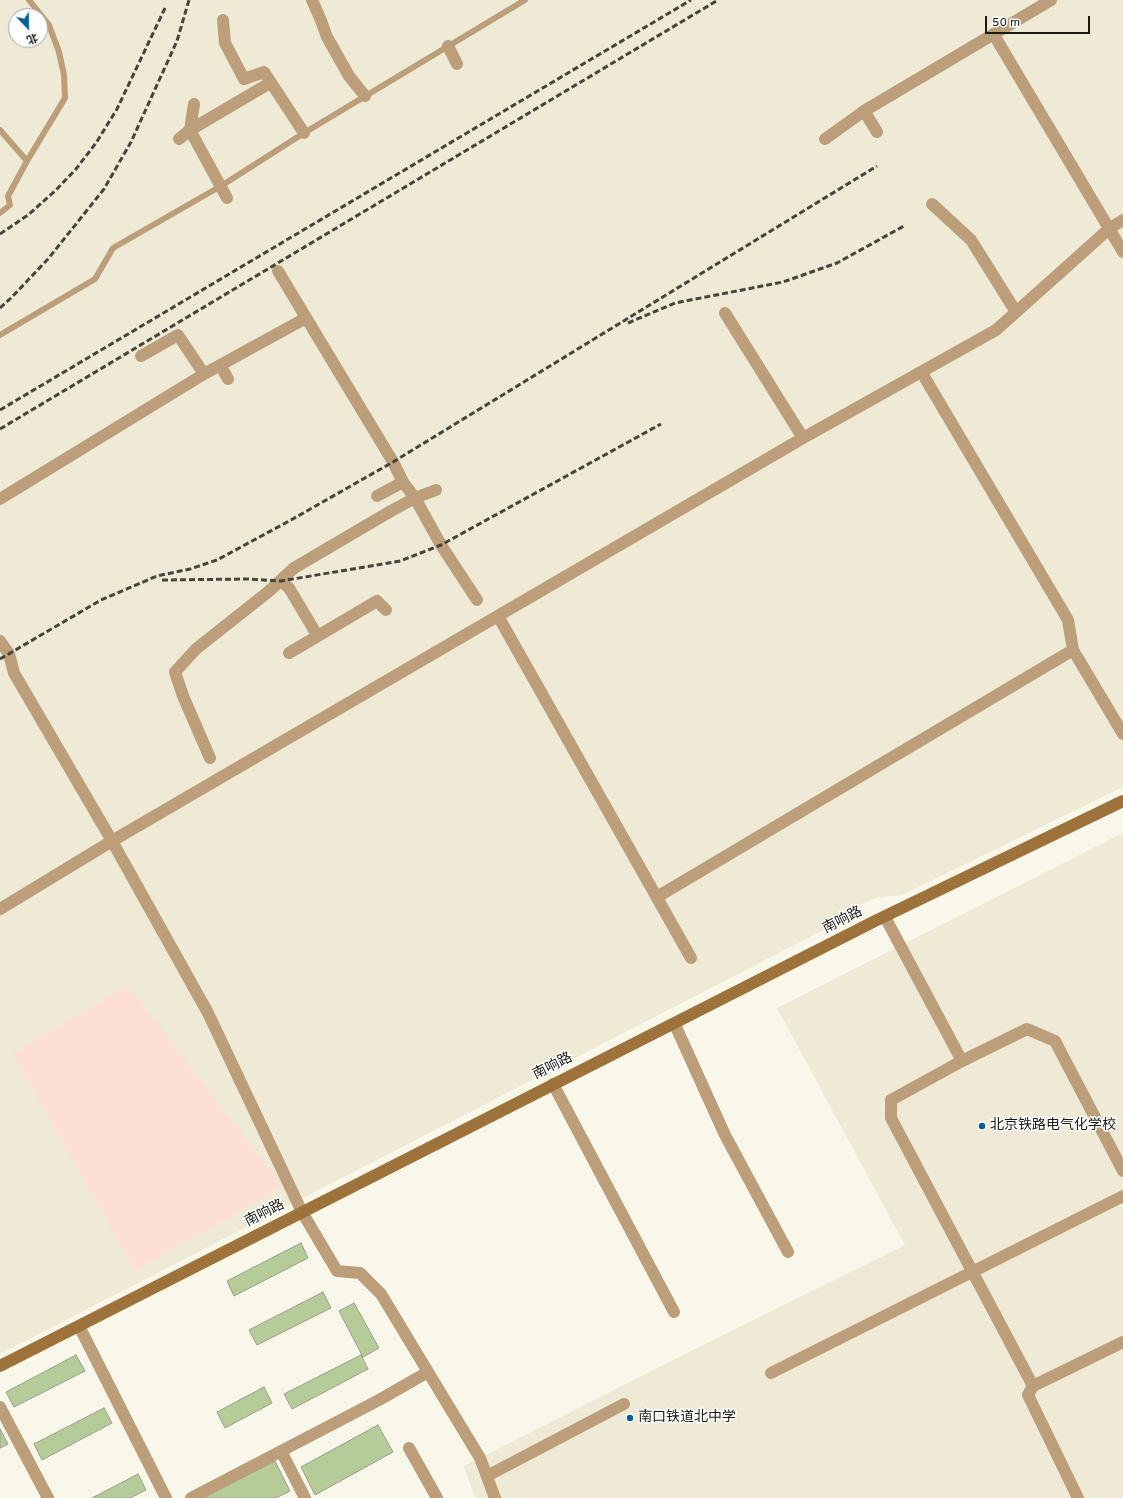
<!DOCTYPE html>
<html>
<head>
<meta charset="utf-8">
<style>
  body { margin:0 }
  #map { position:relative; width:1123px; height:1498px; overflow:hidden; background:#f9f7e9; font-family:Overpass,"Noto Sans SC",sans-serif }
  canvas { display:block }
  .north { position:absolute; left:8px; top:8px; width:40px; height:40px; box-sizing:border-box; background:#fff; border:1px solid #a4a3a1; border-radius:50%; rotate:158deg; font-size:11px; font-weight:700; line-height:16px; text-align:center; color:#1b1a15 }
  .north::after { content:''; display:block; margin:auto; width:14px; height:18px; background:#095f91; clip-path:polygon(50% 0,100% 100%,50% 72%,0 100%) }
  .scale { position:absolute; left:985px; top:16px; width:105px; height:18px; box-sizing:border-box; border:2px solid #1b1a15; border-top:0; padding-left:5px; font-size:12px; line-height:14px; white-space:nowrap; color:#1b1a15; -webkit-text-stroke:3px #fff; paint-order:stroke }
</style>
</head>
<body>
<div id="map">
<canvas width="1123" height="1498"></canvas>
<div class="north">北</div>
<div class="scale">50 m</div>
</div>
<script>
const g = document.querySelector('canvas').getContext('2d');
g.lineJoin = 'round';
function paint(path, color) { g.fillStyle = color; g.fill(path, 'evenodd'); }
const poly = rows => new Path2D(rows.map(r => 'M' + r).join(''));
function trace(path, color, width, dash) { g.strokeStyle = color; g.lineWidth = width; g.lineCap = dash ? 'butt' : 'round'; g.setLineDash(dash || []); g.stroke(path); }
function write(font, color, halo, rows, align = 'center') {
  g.font = font + ' Overpass,"Noto Sans SC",sans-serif'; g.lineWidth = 3; g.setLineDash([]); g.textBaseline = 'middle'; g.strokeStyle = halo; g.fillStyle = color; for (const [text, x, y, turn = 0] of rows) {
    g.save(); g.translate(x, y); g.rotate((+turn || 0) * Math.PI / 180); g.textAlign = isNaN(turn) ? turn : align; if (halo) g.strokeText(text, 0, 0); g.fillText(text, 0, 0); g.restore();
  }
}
const built = poly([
  [0,0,1123,0,1123,787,902,895,879,897,859,905,843,920,0,1354],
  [16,16,40,16,40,40,16,40],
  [1123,833,1123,1498,475,1498,464,1466,693,1350,905,1245,777,1008]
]);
const green = poly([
  [127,985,283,1187,135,1270,13,1054]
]);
const building = poly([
  [301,1243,308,1258,234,1296,227,1281,301,1243],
  [323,1292,331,1308,257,1345,249,1330,323,1292],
  [354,1303,379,1348,363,1357,339,1311,354,1303],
  [76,1355,85,1371,14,1407,6,1392,76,1355],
  [361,1355,368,1369,292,1409,284,1394,361,1355],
  [264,1387,272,1403,225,1428,217,1412,264,1387],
  [104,1408,112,1423,42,1460,34,1444,104,1408],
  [378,1425,393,1452,315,1495,301,1467,378,1425],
  [0,1429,8,1444,0,1448,0,1429],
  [275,1461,290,1491,276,1498,203,1498,275,1461],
  [138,1474,146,1490,130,1498,92,1498,138,1474]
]);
const lane = poly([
  [0,130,27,161],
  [0,213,10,205,8,196,27,161,65,98,64,75,59,52,49,25,29,0],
  [0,335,95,279,113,248,221,186,304,133,525,0]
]);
const street = poly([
  [312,0,320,18,327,37,349,76,365,96],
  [223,20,225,43,244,79,264,72,304,133],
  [994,35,1123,252],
  [448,46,457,64],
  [194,104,190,130,227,198],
  [864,111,877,132],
  [179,139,190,130,270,83],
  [825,139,864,111,1051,0],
  [932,204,971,240,1016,312],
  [278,271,393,462,403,482,415,498,441,545,477,600],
  [725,313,803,438],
  [141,356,178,335,204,374],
  [220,365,228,379],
  [922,373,1068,620,1073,650,1123,734],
  [377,496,403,482],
  [0,499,204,374,306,318],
  [281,581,289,588,317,635],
  [498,616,691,958],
  [0,641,9,654,14,673,112,841,208,1013,302,1212,337,1271,360,1273,381,1294,480,1458,495,1498],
  [289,653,377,601,386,610],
  [210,758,183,696,175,672,196,649,268,592,294,568,391,511,415,498,436,490],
  [657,897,1073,650],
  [0,909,112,841,803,438,996,330,1110,228,1123,220],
  [885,917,962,1061,891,1100,891,1118,1033,1386,1028,1395,1078,1498],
  [676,1027,725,1135,788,1252],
  [962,1061,1027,1029,1055,1041,1123,1171],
  [553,1084,674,1312],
  [79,1326,166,1498],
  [771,1373,1123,1196],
  [1033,1386,1123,1342],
  [0,1407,48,1498],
  [409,1448,437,1498],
  [281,1451,305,1498],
  [487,1476,624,1404],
  [191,1498,379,1400,428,1372]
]);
const secondary = poly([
  [0,1366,875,921,1123,801]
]);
const rail = poly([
  [0,234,28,215,55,191,76,169,96,143,117,109,166,6],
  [0,308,11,298,48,259,104,189,131,142,177,41,189,0],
  [628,323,675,303,783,282,837,263,904,226],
  [0,410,691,0],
  [0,429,718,0],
  [162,580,247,579,281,581,400,561,441,545,661,424],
  [0,659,101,600,157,576,190,569,217,560,291,520,393,462,877,166]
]);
const markers = [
  [982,1126,4,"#095f91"],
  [630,1418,4,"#095f91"]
];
const streetNames = [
  ["南响路",843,921,-27],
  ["南响路",553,1067,-27],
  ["南响路",265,1214,-27]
];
const poiNames = [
  ["北京铁路电气化学校",990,1126],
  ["南口铁道北中学",638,1418]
];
paint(built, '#eeead5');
paint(green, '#fedfd4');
paint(building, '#b5cc98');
trace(building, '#989d92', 1);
trace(lane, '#bc9e7b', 6);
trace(street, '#bc9e7b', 12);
trace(secondary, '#9e723b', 12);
trace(rail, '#45443d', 3, [6, 3]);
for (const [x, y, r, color] of markers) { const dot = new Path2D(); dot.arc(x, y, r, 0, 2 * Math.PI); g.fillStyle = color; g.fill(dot); trace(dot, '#fff', 1.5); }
write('14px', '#1b1a15', '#fff', streetNames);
write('14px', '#1b1a15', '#fff', poiNames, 'left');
</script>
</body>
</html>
